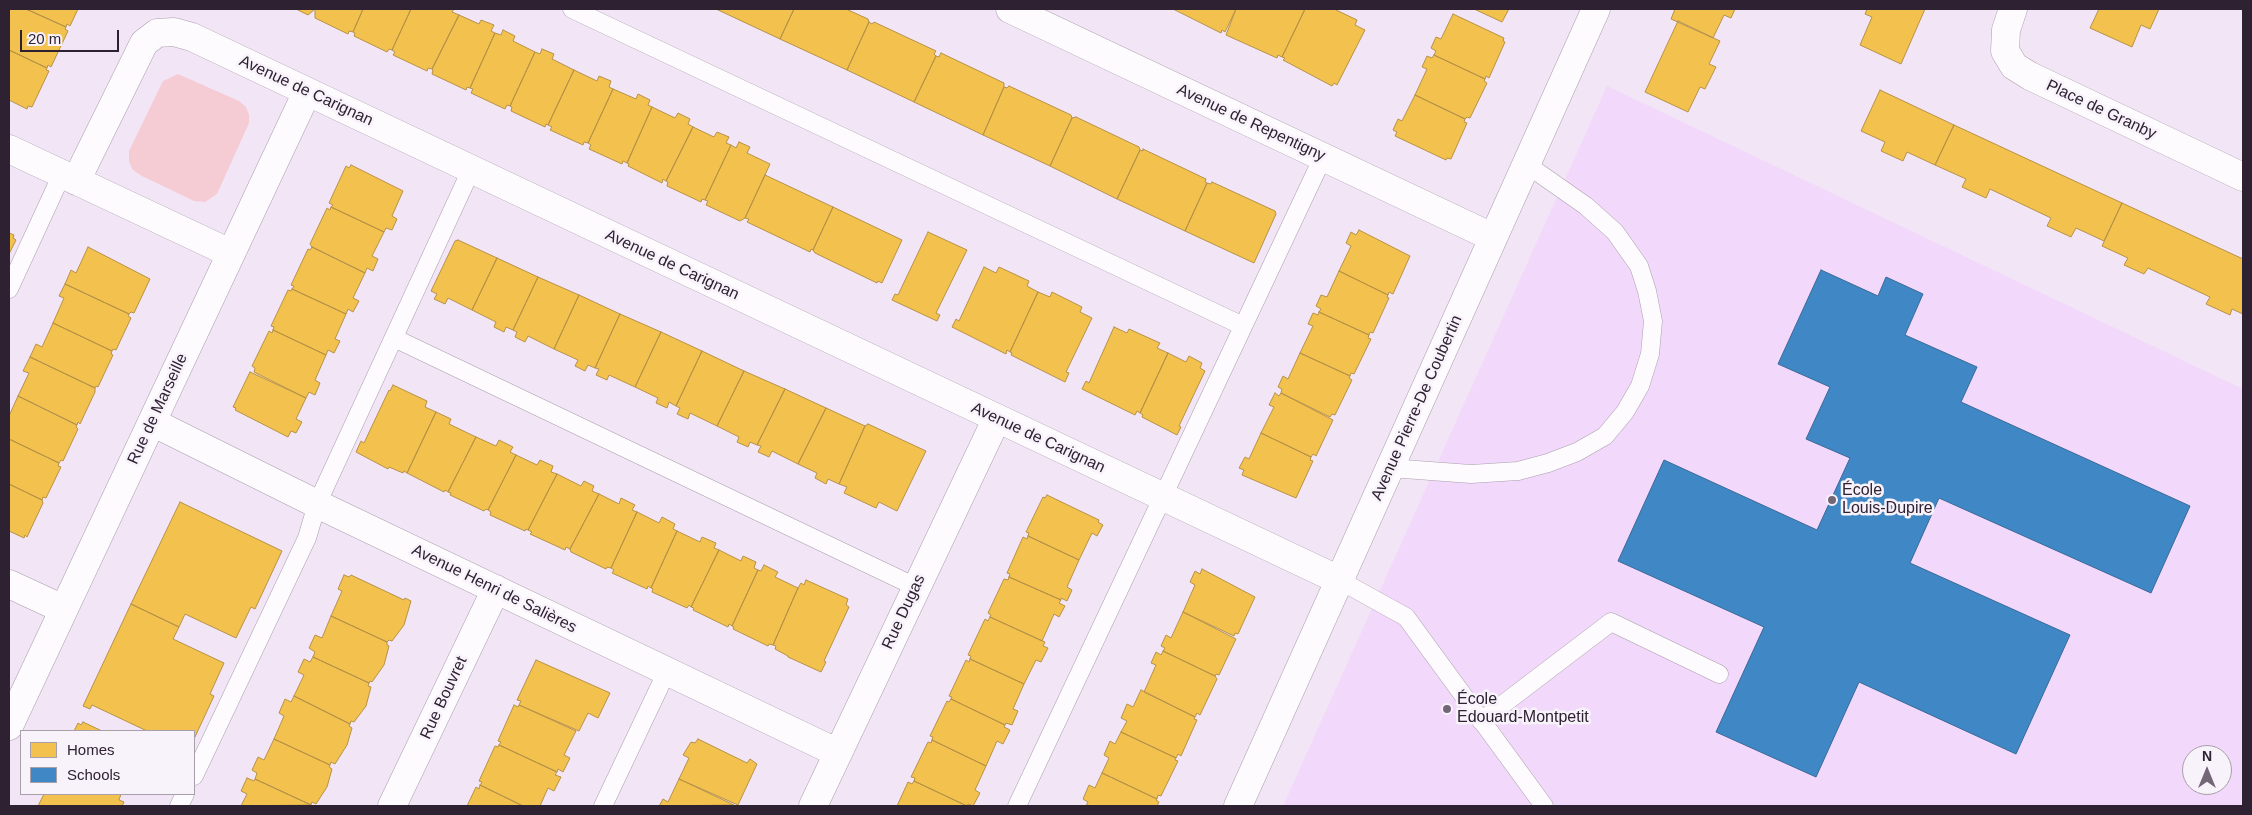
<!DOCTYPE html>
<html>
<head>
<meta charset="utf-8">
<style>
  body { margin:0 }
  #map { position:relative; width:2252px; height:815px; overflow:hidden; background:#f2e5f6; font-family:Arial,sans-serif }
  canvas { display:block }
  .frame { position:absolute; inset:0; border:10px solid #2e2232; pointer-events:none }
  .legend { position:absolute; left:20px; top:730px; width:175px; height:65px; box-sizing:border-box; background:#f8f2fa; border:1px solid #a79faa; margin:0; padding:6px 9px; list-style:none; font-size:15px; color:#2e2232 }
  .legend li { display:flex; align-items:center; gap:10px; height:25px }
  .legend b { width:25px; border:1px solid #a79faa }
  .north { position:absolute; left:2182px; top:745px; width:50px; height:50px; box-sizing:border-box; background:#f8f2fa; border:1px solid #a79faa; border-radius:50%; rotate:0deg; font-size:14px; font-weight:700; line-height:20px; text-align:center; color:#2e2232 }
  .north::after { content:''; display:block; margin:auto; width:18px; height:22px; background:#736677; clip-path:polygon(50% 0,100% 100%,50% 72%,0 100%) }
  .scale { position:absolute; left:20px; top:30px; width:99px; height:22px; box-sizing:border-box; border:2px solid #2e2232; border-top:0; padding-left:6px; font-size:15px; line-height:18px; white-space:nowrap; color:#2e2232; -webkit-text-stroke:4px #f8f2fa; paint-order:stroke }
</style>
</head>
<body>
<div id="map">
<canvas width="2252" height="815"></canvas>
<div class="frame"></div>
<ul class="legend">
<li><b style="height:14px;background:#f2c14e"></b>Homes</li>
<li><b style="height:14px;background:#3f88c5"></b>Schools</li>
</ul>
<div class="north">N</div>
<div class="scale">20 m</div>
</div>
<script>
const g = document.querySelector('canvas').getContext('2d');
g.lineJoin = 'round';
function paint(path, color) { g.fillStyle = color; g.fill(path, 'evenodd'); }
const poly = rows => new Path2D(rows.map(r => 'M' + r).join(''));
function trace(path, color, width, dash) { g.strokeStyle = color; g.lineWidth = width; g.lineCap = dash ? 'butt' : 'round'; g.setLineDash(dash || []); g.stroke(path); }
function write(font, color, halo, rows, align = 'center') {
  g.font = font + ' Arial,sans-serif'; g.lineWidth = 5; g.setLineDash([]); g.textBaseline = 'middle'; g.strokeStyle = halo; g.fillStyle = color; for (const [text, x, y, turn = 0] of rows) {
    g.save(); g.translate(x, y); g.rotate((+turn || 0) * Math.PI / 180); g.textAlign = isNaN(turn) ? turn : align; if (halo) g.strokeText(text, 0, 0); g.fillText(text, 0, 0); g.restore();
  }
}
const built = poly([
  [1607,86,2243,389,2243,806,1283,806],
  [2192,755,2222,755,2222,785,2192,785]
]);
const green = poly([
  [178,74,239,101,246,107,249,115,249,123,217,194,205,202,194,201,140,175,132,169,129,161,129,151,163,81]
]);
const homes = poly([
  [9,9,26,9,66,27,65,29,68,31,51,67,48,65,47,68,9,50,9,9],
  [26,9,78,9,70,26,67,24,66,27,26,9],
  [296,9,315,9,308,15,296,9],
  [315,9,363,9,353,32,349,31,348,34,315,18,315,9],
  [363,9,411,9,392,50,389,49,387,52,354,36,355,33,353,32,363,9],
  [411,9,454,9,452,12,459,15,432,69,428,68,427,71,393,55,395,52,392,50,411,9],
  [716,9,794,9,780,39,716,9],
  [794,9,846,9,868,19,869,22,847,70,780,39,794,9],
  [1173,9,1236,9,1225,32,1222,30,1221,33,1173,9],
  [1236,9,1305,9,1282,57,1278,55,1277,58,1226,35,1236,9],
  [1305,9,1334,9,1357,20,1355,25,1365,30,1337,85,1334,83,1332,86,1283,60,1285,58,1282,57,1305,9],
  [1474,9,1509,9,1502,22,1474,9],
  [1675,9,1735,9,1731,18,1724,15,1713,38,1671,19,1675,9],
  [1867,9,1925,9,1901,64,1860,45,1872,17,1865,14,1867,9],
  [2099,9,2159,9,2150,29,2141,25,2132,47,2090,28,2099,9],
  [1453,14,1504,38,1503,41,1505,42,1489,78,1486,76,1485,79,1434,55,1436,51,1431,48,1436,37,1441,39,1453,14],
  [459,15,479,24,481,20,494,25,491,31,495,33,470,88,467,87,466,90,432,74,433,70,432,69,459,15],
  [1678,21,1720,41,1709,64,1716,67,1705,89,1700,87,1688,112,1645,92,1678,21],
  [869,22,872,24,874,22,936,51,934,54,936,56,914,102,847,70,869,22],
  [503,30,515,36,513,41,535,52,510,106,507,105,505,109,471,93,473,89,470,88,495,33,501,35,503,30],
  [542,49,554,54,552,59,574,70,548,125,546,124,545,127,511,111,512,107,510,106,535,52,540,54,542,49],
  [9,50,47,68,46,70,49,71,32,107,28,106,27,109,9,100,9,50],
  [941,53,1004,83,1004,87,983,135,914,102,936,56,939,57,941,53],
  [1434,55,1485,79,1484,81,1487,83,1470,118,1467,117,1465,119,1415,95,1427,69,1422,67,1427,56,1432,58,1434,55],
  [574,70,597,81,599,76,611,81,609,87,613,89,588,143,584,142,583,145,550,130,552,127,548,125,574,70],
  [1009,86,1071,115,1072,118,1050,166,983,135,1004,87,1007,88,1009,86],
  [613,89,636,99,638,94,650,100,648,105,652,107,627,163,623,161,622,164,589,149,591,145,588,143,613,89],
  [1880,90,1954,125,1935,165,1907,152,1903,161,1881,151,1885,142,1861,131,1880,90],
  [1415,95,1465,119,1464,122,1467,123,1451,159,1447,158,1446,160,1395,136,1397,132,1393,130,1398,119,1402,121,1415,95],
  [652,107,675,118,678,113,690,119,688,124,693,127,666,181,663,179,662,183,628,166,629,164,627,163,652,107],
  [1076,117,1139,147,1140,150,1117,199,1050,166,1072,118,1076,117],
  [1954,125,2122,203,2104,241,2076,228,2071,237,2047,226,2051,218,1990,189,1986,198,1962,187,1966,179,1935,165,1954,125],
  [693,127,714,137,717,132,729,137,726,143,731,145,705,200,702,199,701,202,667,186,668,182,666,181,693,127],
  [739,142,750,147,747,153,770,164,745,218,740,221,706,205,708,201,705,200,731,145,736,148,739,142],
  [1143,149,1206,179,1205,182,1207,183,1185,231,1117,199,1140,150,1143,151,1143,149],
  [351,165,403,191,392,216,397,219,392,230,386,228,384,232,331,207,333,205,329,203,346,166,349,168,351,165],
  [765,175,833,207,813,250,811,249,810,252,747,222,749,219,745,218,765,175],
  [1212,182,1275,211,1276,214,1254,263,1185,231,1207,183,1211,184,1212,182],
  [2122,203,2243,259,2243,314,2232,309,2230,315,2206,304,2210,297,2148,268,2144,274,2124,265,2128,258,2102,246,2122,203],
  [331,207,384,232,372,256,378,259,373,271,367,268,365,273,312,247,310,244,327,208,330,210,331,207],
  [833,207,902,240,882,283,878,281,877,283,815,253,813,250,833,207],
  [1359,230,1410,256,1393,294,1389,292,1388,295,1339,271,1351,246,1346,243,1351,232,1356,235,1359,230],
  [928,232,967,250,936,313,940,315,937,321,892,300,895,294,898,295,928,232],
  [9,233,14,235,13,238,16,240,9,254,9,233],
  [458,240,497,258,472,310,448,298,445,304,434,299,437,294,431,291,455,241,458,240],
  [88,247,150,279,134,313,131,312,129,314,65,284,71,270,76,273,88,247],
  [312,247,365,273,353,298,359,301,353,312,348,309,346,314,292,289,294,286,291,285,308,249,310,250,312,247],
  [497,258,538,277,513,330,506,327,504,332,494,327,496,322,472,310,497,258],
  [984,267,996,273,999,267,1029,281,1027,286,1038,292,1010,352,1007,350,1006,354,952,327,956,319,959,321,984,267],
  [1339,271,1388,295,1387,297,1389,298,1373,333,1370,332,1369,335,1319,312,1321,309,1316,306,1321,295,1327,297,1339,271],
  [538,277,579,295,554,349,528,336,525,342,515,337,517,332,513,330,538,277],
  [65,284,129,314,128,316,131,318,116,350,113,349,112,351,53,323,64,298,59,296,65,284],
  [292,289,346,314,335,339,340,341,334,353,328,350,326,355,273,330,274,327,271,326,288,290,291,291,292,289],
  [1038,292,1050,297,1052,292,1082,307,1080,312,1092,318,1066,372,1069,373,1065,382,1011,355,1012,353,1010,352,1038,292],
  [579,295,620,314,595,368,588,365,585,371,575,366,578,360,554,349,579,295],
  [1319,312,1369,335,1368,338,1371,339,1354,374,1351,373,1350,376,1300,353,1313,326,1308,324,1313,313,1318,315,1319,312],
  [620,314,661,332,635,387,609,375,607,380,596,375,599,369,595,368,620,314],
  [53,323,112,351,111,354,113,355,98,387,96,386,95,388,30,357,36,344,42,347,53,323],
  [1114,327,1127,333,1129,329,1160,343,1157,348,1168,353,1140,413,1137,411,1135,415,1082,389,1086,381,1089,383,1114,327],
  [273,330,326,355,315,380,320,383,315,395,309,392,306,398,254,372,255,368,252,366,269,331,272,333,273,330],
  [661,332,702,351,676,406,669,402,667,408,656,403,658,398,635,387,661,332],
  [702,351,744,371,717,426,690,413,688,419,677,414,680,408,676,406,702,351],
  [1168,353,1186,362,1189,356,1202,363,1200,368,1205,371,1179,426,1181,427,1177,435,1142,417,1143,415,1140,413,1168,353],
  [1300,353,1350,376,1349,378,1352,380,1335,415,1332,414,1330,417,1281,393,1282,389,1278,387,1283,376,1288,379,1300,353],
  [30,357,95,388,95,392,80,424,78,422,77,425,18,396,29,373,23,371,30,357],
  [744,371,785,389,757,445,750,442,748,447,737,442,739,437,717,426,744,371],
  [250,372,306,398,296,419,302,422,296,433,291,431,288,437,235,410,236,408,233,407,250,372],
  [393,385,427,401,425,407,436,412,407,473,404,471,403,473,389,467,388,469,356,452,361,441,364,443,389,390,390,391,393,385],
  [785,389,826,408,798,464,772,451,769,457,758,452,761,446,757,445,785,389],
  [1275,393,1279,396,1281,393,1333,420,1316,456,1313,454,1311,457,1261,433,1274,407,1269,405,1275,393],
  [18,396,77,425,76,427,78,429,63,461,61,460,59,463,9,439,9,416,18,396],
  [826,408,865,426,839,484,828,479,826,484,815,478,817,473,798,464,826,408],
  [436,412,451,419,449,424,476,437,448,492,445,490,444,492,407,473,436,412],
  [868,424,926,451,897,511,879,502,876,508,844,493,847,487,839,484,865,426,868,424],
  [1261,433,1311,457,1310,460,1313,461,1296,498,1242,475,1244,470,1239,468,1245,457,1249,459,1261,433],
  [476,437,496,446,499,440,513,447,510,452,516,455,488,510,486,509,484,511,450,495,451,493,448,492,476,437],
  [9,439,59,463,58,466,61,467,46,498,43,497,42,500,9,484,9,439],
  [516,455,537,465,540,460,553,466,551,472,557,474,528,530,526,529,525,531,490,515,491,512,488,510,516,455],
  [557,474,581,486,584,481,594,486,592,491,599,494,570,549,566,547,565,550,530,534,532,532,528,530,557,474],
  [9,484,42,500,43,503,27,537,25,535,24,538,9,531,9,484],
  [599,494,619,504,621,498,635,505,632,510,637,512,611,568,607,567,606,569,571,552,570,549,599,494],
  [1047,495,1099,520,1098,522,1103,525,1097,536,1092,533,1079,560,1028,536,1029,533,1026,532,1043,497,1045,498,1047,495],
  [180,502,282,551,255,609,251,607,236,638,185,614,179,627,131,604,180,502],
  [637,512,659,523,662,517,675,524,673,529,677,531,651,588,648,586,647,589,612,573,614,570,611,568,637,512],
  [677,531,700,542,702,537,716,543,714,548,719,550,691,607,689,605,687,608,652,592,653,589,651,588,677,531],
  [1028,536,1079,560,1067,587,1072,590,1067,601,1061,598,1061,600,1009,577,1010,574,1007,573,1023,537,1027,539,1028,536],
  [719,550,741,561,743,556,756,562,754,568,758,570,732,626,729,624,728,627,693,610,694,608,691,607,719,550],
  [764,565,778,572,775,577,798,588,773,645,769,644,768,646,733,629,734,627,732,626,758,570,761,571,764,565],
  [1202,569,1255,597,1238,634,1235,633,1234,636,1183,612,1195,585,1190,582,1195,571,1200,574,1202,569],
  [344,575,349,577,351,575,404,600,405,598,411,601,404,625,392,641,389,640,387,642,331,616,342,591,338,589,344,575],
  [1009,577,1061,600,1059,603,1065,606,1059,617,1054,614,1042,641,990,617,991,615,988,613,1004,579,1008,580,1009,577],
  [806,580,848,599,846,605,849,607,824,661,826,662,821,672,788,657,788,656,775,649,776,646,773,645,798,588,801,583,804,585,806,580],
  [131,604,179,627,173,639,224,663,210,694,214,696,194,739,194,731,147,731,92,705,90,709,83,706,131,604],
  [1183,612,1236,639,1219,675,1216,674,1215,676,1163,651,1165,648,1161,646,1166,635,1171,638,1183,612],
  [331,616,387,642,387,645,389,646,384,665,372,682,370,681,369,683,313,657,315,652,309,648,315,635,322,638,331,616],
  [990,617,1045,642,1043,646,1048,648,1041,662,1036,660,1024,684,970,659,971,656,968,655,985,619,988,621,990,617],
  [1163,651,1215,676,1217,679,1200,715,1197,713,1195,717,1144,692,1156,665,1151,663,1156,652,1161,655,1163,651],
  [313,657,369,683,368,686,371,687,366,706,354,722,351,721,350,724,294,696,304,675,298,672,304,659,310,662,313,657],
  [970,659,1024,684,1013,709,1018,711,1012,725,1006,723,1005,725,951,699,952,697,949,696,966,660,969,662,970,659],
  [536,660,610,693,598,718,588,713,579,731,519,705,521,701,517,700,536,660],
  [1141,690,1195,717,1194,719,1197,720,1181,756,1178,754,1176,758,1121,732,1127,721,1121,718,1127,704,1133,707,1141,690],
  [294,696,350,724,349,726,352,728,347,745,335,764,331,762,330,765,274,739,284,716,279,713,285,699,291,702,294,696],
  [951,699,1005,725,1004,727,1010,730,1003,744,997,741,986,766,932,740,933,737,930,736,947,701,949,702,951,699],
  [514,705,518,707,519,705,576,731,564,755,570,758,563,772,558,769,557,772,499,745,501,742,498,741,514,705],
  [83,722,102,731,74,731,78,723,81,725,83,722],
  [1121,732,1176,758,1175,760,1178,761,1161,796,1158,795,1157,799,1102,773,1109,758,1104,755,1110,741,1115,744,1121,732],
  [274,739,330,765,329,767,332,769,327,787,316,804,312,802,311,805,255,779,257,773,252,770,258,757,264,760,274,739],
  [698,739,747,763,750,759,757,764,738,805,679,779,689,758,683,755,691,742,695,743,698,739],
  [932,740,986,766,975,790,980,793,973,806,968,804,967,806,914,781,915,778,911,777,928,742,931,743,932,740],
  [499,745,557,772,555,775,561,777,554,791,548,788,540,806,523,806,480,785,482,782,479,781,495,746,498,747,499,745],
  [1102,773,1157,799,1156,800,1159,802,1157,806,1086,806,1088,802,1083,799,1089,785,1095,788,1102,773],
  [247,778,254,781,255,779,311,805,241,806,247,794,241,791,247,778],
  [679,779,734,805,659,806,663,799,668,802,679,779],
  [914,781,967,806,897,806,908,782,912,784,914,781],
  [480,785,523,806,467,806,476,787,479,789,480,785],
  [44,794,121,794,119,800,124,802,122,806,38,806,44,794]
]);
const schools = poly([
  [1821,270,1878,296,1886,277,1923,294,1905,335,1977,367,1961,402,2190,506,2151,593,1939,498,1910,563,2070,635,2016,754,1859,682,1816,777,1716,732,1764,627,1618,561,1664,460,1817,530,1850,458,1806,439,1830,387,1778,364,1821,270]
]);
const service = poly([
  [572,9,1243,326],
  [9,289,62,174],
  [394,338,916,587],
  [1390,468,1471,474,1518,471,1548,463,1577,452,1605,436,1625,412,1640,386,1650,354,1653,321,1647,291,1639,266,1615,232,1586,206,1526,164],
  [1339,580,1406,617,1544,806],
  [1481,721,1611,622,1719,674],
  [194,776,307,538,317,504,471,170],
  [179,806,185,794],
  [603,806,667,671],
  [1017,806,1323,157]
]);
const minor = poly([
  [1010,9,1492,237],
  [2013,9,2006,30,2005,51,2014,66,2030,76,2243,177],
  [9,149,230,253],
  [76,181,144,43,157,33,174,32,192,37,1339,580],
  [152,422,317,504,838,753],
  [9,584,63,609],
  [9,726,307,92],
  [392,806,496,589],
  [813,806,997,418]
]);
const tertiary = poly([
  [1238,806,1596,9]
]);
const markers = [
  [1832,500,5,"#736677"],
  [1447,709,5,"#736677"]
];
const streetNames = [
  ["Avenue de Carignan",306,91,25],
  ["Place de Granby",2101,110,25],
  ["Avenue de Repentigny",1251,123,25],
  ["Avenue de Carignan",672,265,25],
  ["Avenue Pierre-De Coubertin",1417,408,-66],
  ["Rue de Marseille",158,409,-65],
  ["Avenue de Carignan",1038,438,25],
  ["Avenue Henri de Salières",494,589,26],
  ["Rue Dugas",904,612,-65],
  ["Rue Bouvret",444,698,-65]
];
const poiNames = [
  ["École",1842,491],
  ["Louis-Dupire",1842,509],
  ["École",1457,700],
  ["Edouard-Montpetit",1457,718]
];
paint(built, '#f2d8fa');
paint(green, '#f5ccd4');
paint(homes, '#f2c14e');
trace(homes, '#b79146', 1);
paint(schools, '#3f88c5');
trace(schools, '#3a6999', 1);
trace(service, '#a99fad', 19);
trace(minor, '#a99fad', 29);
trace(tertiary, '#a99fad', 29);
trace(service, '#fdfbfe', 18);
trace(minor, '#fdfbfe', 28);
trace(tertiary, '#fdfbfe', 28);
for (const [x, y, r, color] of markers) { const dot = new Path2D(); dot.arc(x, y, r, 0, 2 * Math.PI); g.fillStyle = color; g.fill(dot); trace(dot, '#f8f2fa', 2); }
write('16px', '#2e2232', '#f8f2fa', streetNames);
write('16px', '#2e2232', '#f8f2fa', poiNames, 'left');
</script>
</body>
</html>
